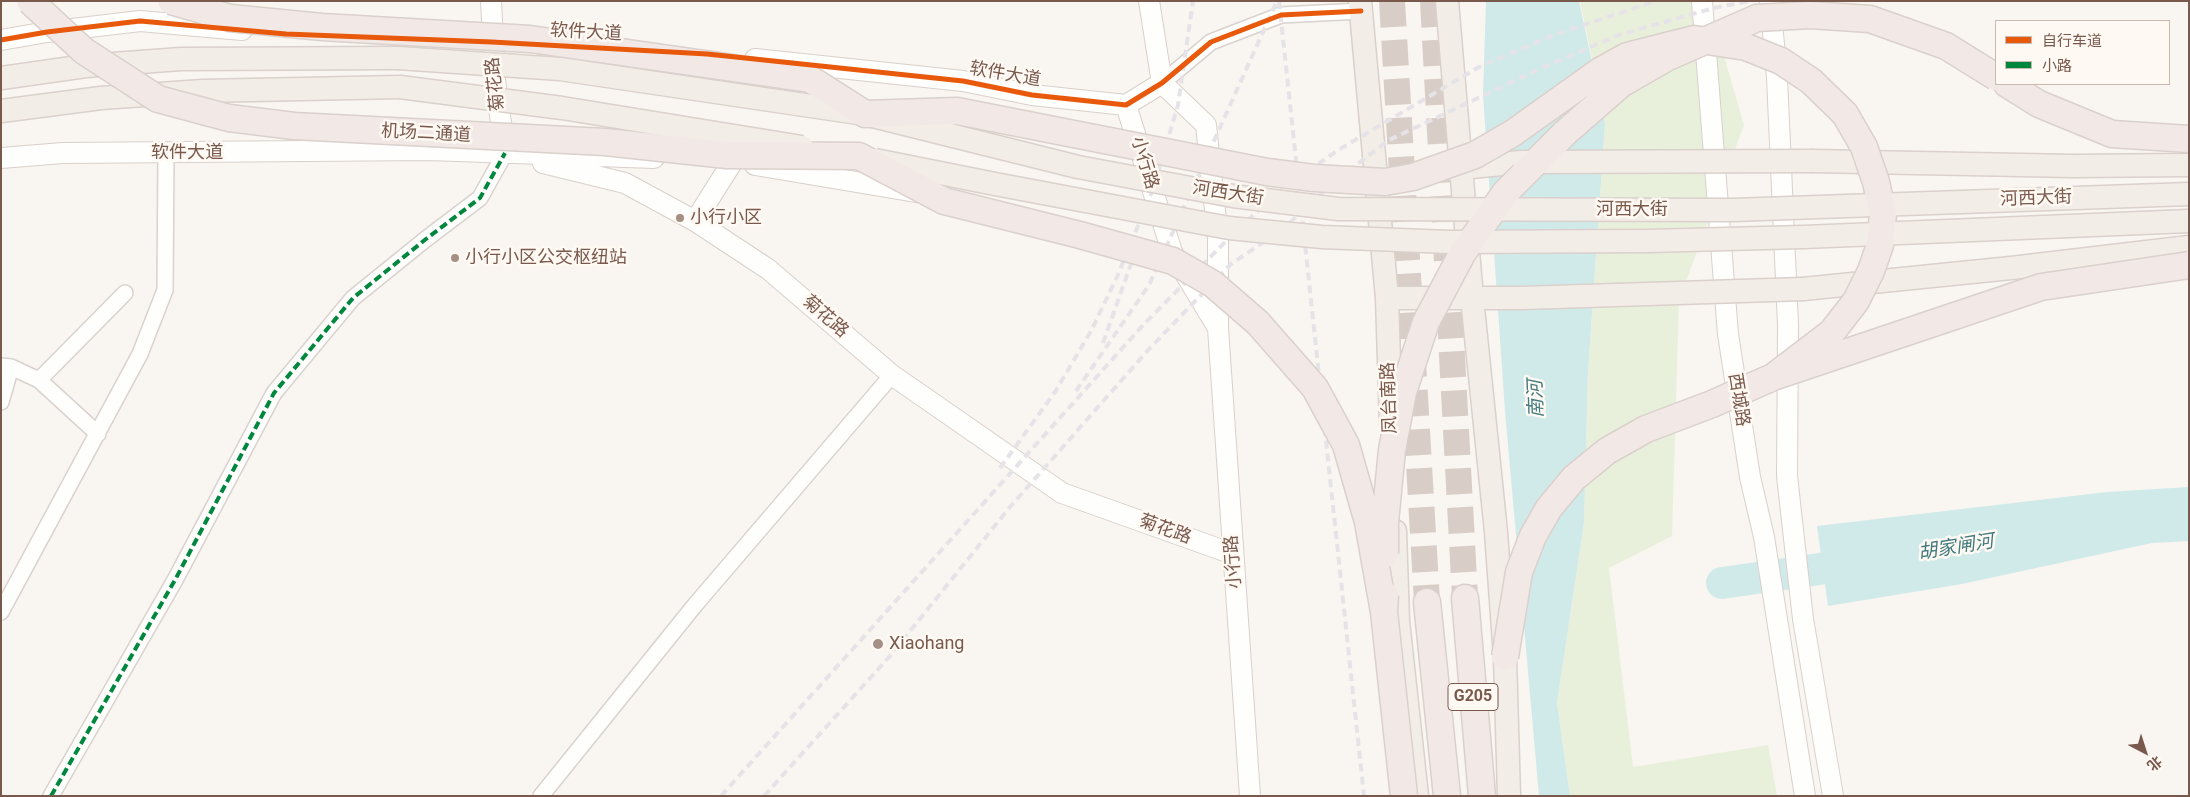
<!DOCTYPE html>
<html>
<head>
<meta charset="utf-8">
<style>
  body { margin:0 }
  #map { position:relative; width:2190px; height:797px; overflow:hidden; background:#f9f5f0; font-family:Roboto,"Noto Sans SC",sans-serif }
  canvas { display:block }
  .frame { position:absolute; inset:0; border:2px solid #7a594d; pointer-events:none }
  .legend { position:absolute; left:1995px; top:20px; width:175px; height:65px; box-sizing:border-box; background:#fff9f3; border:1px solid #cab9b1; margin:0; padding:6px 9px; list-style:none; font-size:15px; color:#7a594d }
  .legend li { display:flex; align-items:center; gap:10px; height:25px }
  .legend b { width:25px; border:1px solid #cab9b1 }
  .north { position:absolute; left:2120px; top:727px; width:50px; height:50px; -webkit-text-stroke:4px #fff9f3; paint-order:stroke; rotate:140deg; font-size:14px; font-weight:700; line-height:20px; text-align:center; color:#7a594d }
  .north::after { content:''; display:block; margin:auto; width:18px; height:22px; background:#7a594d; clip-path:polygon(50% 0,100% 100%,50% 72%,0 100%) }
</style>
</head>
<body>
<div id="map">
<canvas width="2190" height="797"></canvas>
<div class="frame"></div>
<ul class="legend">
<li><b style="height:6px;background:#e8590c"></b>自行车道</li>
<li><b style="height:6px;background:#00873e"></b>小路</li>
</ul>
<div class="north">北</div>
</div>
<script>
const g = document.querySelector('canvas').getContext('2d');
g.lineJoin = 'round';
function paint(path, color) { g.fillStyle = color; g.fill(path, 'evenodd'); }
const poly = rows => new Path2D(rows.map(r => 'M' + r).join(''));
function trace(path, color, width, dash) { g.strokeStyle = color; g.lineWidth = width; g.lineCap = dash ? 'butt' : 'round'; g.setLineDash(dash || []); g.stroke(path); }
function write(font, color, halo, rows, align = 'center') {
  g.font = font + ' Roboto,"Noto Sans SC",sans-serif'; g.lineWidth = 5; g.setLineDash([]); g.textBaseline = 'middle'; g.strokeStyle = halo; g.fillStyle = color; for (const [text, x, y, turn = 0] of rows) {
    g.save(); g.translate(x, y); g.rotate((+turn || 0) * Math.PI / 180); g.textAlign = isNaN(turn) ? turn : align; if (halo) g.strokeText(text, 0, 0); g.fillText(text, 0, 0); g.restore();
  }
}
const green = poly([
  [1580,1,1708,1,1744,125,1679,300,1672,536,1609,568,1633,767,1768,745,1777,796,1570,796,1557,703,1584,523,1588,372,1605,124]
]);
const water = poly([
  [1486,1,1579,1,1605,124,1588,372,1584,523,1557,703,1570,796,1539,796,1505,411,1483,95],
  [2189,487,2189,541,2152,543,1962,584,1828,606,1817,526,2107,492]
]);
const river = poly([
  [1722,583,1868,562]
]);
const highwayTunnel = poly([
  [1392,1,1427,602],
  [1433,1,1465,598]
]);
const street = poly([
  [1162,83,1211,42,1281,15,1361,11],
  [1,366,11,367,39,380,98,434],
  [39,380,125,293],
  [1,402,11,367],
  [1,612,140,354,165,290,166,153],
  [51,796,175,580,274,393,353,298,426,239,480,198,505,153],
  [541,796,695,605,892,375]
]);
const secondary = poly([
  [491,1,495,80,505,151],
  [1149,1,1162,83],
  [1702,1,1728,334,1750,477,1764,537,1805,796],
  [1770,1,1777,77,1788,325,1787,476,1803,619,1833,796],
  [1,40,47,32,140,21,242,30],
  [755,59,963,81,1032,95,1126,105,1162,83],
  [1162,83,1206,125,1218,239,1218,328,1250,796],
  [1126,105,1172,252,1218,328],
  [1,158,63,153,429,150,654,158],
  [543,163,625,183,695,221,768,269,892,375,1062,493,1233,554],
  [755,165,916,192],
  [695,221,733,161]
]);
const primary = poly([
  [1360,1,1387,298,1391,424],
  [1447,1,1472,298,1496,532,1505,657,1509,796],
  [1,78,86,66,181,59,398,58],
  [1,111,101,98,203,91,400,87],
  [1813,161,2073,166,2189,165],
  [1452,169,1521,162],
  [1803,289,2011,268,2189,247],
  [1387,298,1522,298],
  [1395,531,1398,621,1417,796]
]);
const highway = poly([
  [2007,84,2039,104,2112,134,2189,139],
  [1465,598,1482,796],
  [1427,602,1447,796]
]);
const rail = poly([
  [1279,1,1364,796],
  [1103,343,1138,244],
  [1076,391,1149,285,1277,1],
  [1000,468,1055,392,1091,331,1117,277,1153,189,1178,105,1193,1],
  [721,796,1144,324,1239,228,1287,185,1340,149,1479,67,1554,35,1656,1],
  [764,796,890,656,1010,507,1150,348,1231,264,1283,229,1335,181,1389,140,1546,66,1619,35,1714,8,1750,1]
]);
const primaryBridge = poly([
  [398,58,560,69,865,114,1078,167,1233,196,1338,209,1733,210,2189,194],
  [400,87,562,108,802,147],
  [875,160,995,184,1229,228,1322,237,1450,242,1648,241,1804,237,2189,221],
  [1524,162,1813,161],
  [1522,298,1803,289]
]);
const highwayBridge = poly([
  [30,1,84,51,158,99,229,118,294,126,605,142,727,155,859,156,944,201,1080,235,1173,261,1213,284,1258,323,1315,388,1346,445,1368,522,1384,612],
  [171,1,230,18,322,27,530,39,810,79,865,114,957,111,1267,172,1314,178,1385,182,1413,177,1475,155,1513,133,1600,71,1627,56,1694,39,1746,47,1781,61,1811,81,1845,114,1864,147,1876,182,1883,214,1880,245,1871,271,1856,301,1832,332,1773,377],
  [1385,554,1385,522,1392,450,1403,392,1426,322,1462,254,1505,193,1566,132,1621,84,1668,57,1757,18,1810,15,1870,19,1946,46,1996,77],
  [1385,595,1384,612,1404,796],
  [1505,657,1519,572,1533,536,1549,508,1574,478,1607,451,1646,429,1712,404,1773,377,2041,287,2189,265]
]);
const quiet = poly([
  [51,796,175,580,274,393,353,298,426,239,480,198,505,153]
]);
const cycleway = poly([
  [1,40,47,32,140,21,286,34,492,42,707,54,963,81,1032,95,1126,105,1162,83,1211,42,1281,15,1361,11]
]);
const markers = [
  [680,218,5,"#a69086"],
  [455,258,5,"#a69086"],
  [878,644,6,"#a69086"]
];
const shields = [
  [1473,697,50]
];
const shieldNames = [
  ["G205",1473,697]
];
const streetNames = [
  ["软件大道",586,33,3],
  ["软件大道",1005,75,10],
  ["菊花路",496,84,-96],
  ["机场二通道",426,134,3],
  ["软件大道",187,153],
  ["小行路",1144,163,73],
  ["河西大街",1228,194,9],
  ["河西大街",2036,199,-2],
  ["河西大街",1632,210],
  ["菊花路",825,317,41],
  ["凤台南路",1390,398,-92],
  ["西城路",1738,400,81],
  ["菊花路",1165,530,20],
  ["小行路",1234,562,-94]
];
const poiNames = [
  ["小行小区",690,218],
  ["小行小区公交枢纽站",465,258],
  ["Xiaohang",889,644]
];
const waterNames = [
  ["南河",1537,399,-92],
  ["胡家闸河",1956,548,-9]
];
paint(green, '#e8f0db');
paint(water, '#d0eaea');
trace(river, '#d0eaea', 32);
trace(highwayTunnel, '#d9cec7', 26, [26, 13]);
trace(street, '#d9d2ce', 18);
trace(secondary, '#d9d0cb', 22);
trace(primary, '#dad0cc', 25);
trace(highway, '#dad0cc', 29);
trace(street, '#fefefd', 15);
trace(secondary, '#fefefd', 20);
trace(primary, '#f3ede8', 22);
trace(highway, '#f2e9e7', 26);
trace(rail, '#e5e3e7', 4, [8, 5]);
trace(primaryBridge, '#dad0cc', 25, []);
trace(highwayBridge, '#dad0cc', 29, []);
trace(primaryBridge, '#f3ede8', 22);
trace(highwayBridge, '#f2e9e7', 26);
trace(quiet, '#00873e', 4, [8, 4]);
trace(cycleway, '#e8590c', 5);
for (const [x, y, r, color] of markers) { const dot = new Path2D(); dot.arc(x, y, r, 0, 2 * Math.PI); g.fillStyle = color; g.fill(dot); trace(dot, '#fff9f3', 2); }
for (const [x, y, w] of shields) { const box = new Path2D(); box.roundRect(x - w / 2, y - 13.5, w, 27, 4); g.fillStyle = '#fff9f3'; g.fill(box); trace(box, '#7a594d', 1); }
write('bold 16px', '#7a594d', null, shieldNames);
write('18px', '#7a594d', '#fff9f3', streetNames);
write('18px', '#7a594d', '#fff9f3', poiNames, 'left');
write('italic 19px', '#407a7e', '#fff9f3', waterNames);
</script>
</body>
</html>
